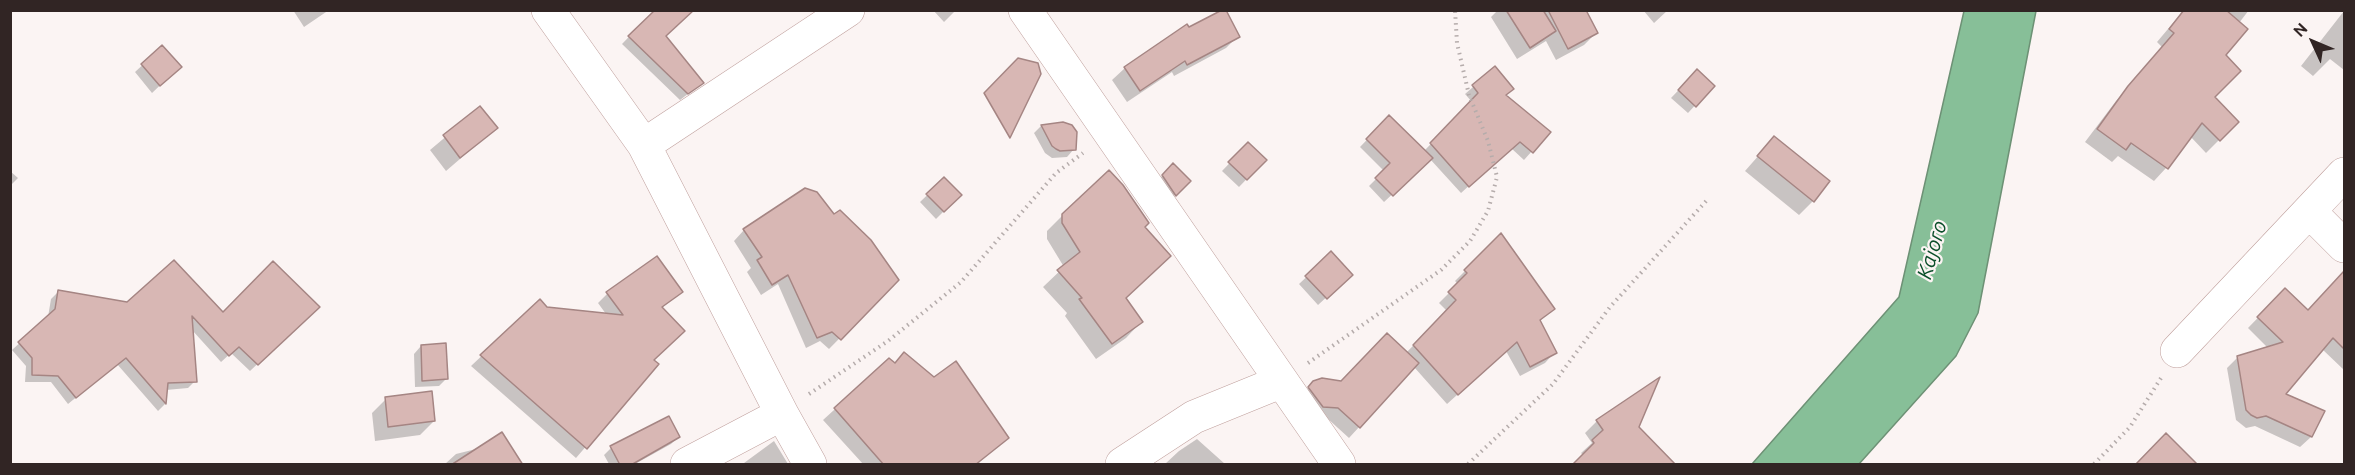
<!DOCTYPE html>
<html>
<head>
<meta charset="utf-8">
<style>
  body { margin:0 }
  #map { position:relative; width:2355px; height:475px; overflow:hidden; background:#fbf4f3; font-family:Ubuntu,sans-serif }
  canvas { display:block }
  .frame { position:absolute; inset:0; border:12px solid #312524; pointer-events:none }
  .north { position:absolute; left:2283px; top:12px; width:60px; height:60px; -webkit-text-stroke:4px #fbf4f3; paint-order:stroke; rotate:314deg; font-size:16px; font-weight:700; line-height:24px; text-align:center; color:#312524 }
  .north::after { content:''; display:block; margin:auto; width:21px; height:27px; background:#312524; clip-path:polygon(50% 0,100% 100%,50% 72%,0 100%) }
</style>
</head>
<body>
<div id="map">
<canvas width="2355" height="475"></canvas>
<div class="frame"></div>
<div class="north">N</div>
</div>
<script>
const g = document.querySelector('canvas').getContext('2d');
g.lineJoin = 'round';
function paint(path, color) { g.fillStyle = color; g.fill(path, 'evenodd'); }
const poly = rows => new Path2D(rows.map(r => 'M' + r).join(''));
function trace(path, color, width, dash) { g.strokeStyle = color; g.lineWidth = width; g.lineCap = dash ? 'butt' : 'round'; g.setLineDash(dash || []); g.stroke(path); }
function write(font, color, halo, rows, align = 'center') {
  g.font = font + ' Ubuntu,sans-serif'; g.lineWidth = 4.5; g.setLineDash([]); g.textBaseline = 'middle'; g.strokeStyle = halo; g.fillStyle = color; for (const [text, x, y, turn = 0] of rows) {
    g.save(); g.translate(x, y); g.rotate((+turn || 0) * Math.PI / 180); g.textAlign = isNaN(turn) ? turn : align; if (halo) g.strokeText(text, 0, 0); g.fillText(text, 0, 0); g.restore();
  }
}
const water = poly([
  [1964,11,2036,11,1978,313,1956,356,1859,464,1752,464,1899,297,1964,11]
]);
const shadow = poly([
  [293,10,329,10,304,27],
  [655,10,664,36,702,83,680,100,622,44],
  [933,10,956,10,944,22],
  [1498,10,1585,10,1596,33,1584,45,1556,60,1546,41,1517,59,1491,17],
  [1643,10,1668,10,1654,23],
  [2184,10,2249,10,2239,23,2224,55,2213,97,2237,122,2206,153,2190,136,2166,168,2154,181,2118,156,2112,162,2085,142,2116,101,2162,47,2157,42],
  [2344,11,2344,70,2330,59,2313,76,2301,66],
  [1187,26,1189,29,1238,36,1226,48,1174,76,1172,72,1127,102,1112,80,1125,68],
  [162,47,172,74,152,93,135,72],
  [1495,68,1505,96,1549,132,1524,160,1511,148,1461,193,1430,159,1384,202,1369,186,1384,171,1360,147,1389,117,1424,151,1472,102,1465,94],
  [1697,71,1713,86,1688,113,1671,98],
  [480,108,496,128,446,171,430,150],
  [1063,124,1074,149,1067,157,1052,158,1045,153,1034,133,1041,126],
  [1774,138,1813,201,1799,215,1745,171],
  [1248,144,1265,160,1239,187,1222,171],
  [1173,165,1189,181,1168,202,1155,183],
  [10,171,18,178,10,186],
  [944,179,960,195,936,219,920,202],
  [1063,215,1141,322,1126,338,1096,359,1065,316,1067,313,1043,287,1064,267,1047,239,1047,231],
  [834,216,897,280,829,349,820,341,806,348,778,284,761,295,747,272,751,268,734,241,744,230],
  [1501,235,1553,309,1539,322,1555,352,1545,363,1520,376,1506,351,1447,404,1414,367,1349,438,1327,418,1312,417,1303,393,1314,382,1342,382,1406,353,1447,311,1439,303,1458,284,1455,281],
  [1331,254,1343,282,1318,305,1299,284],
  [2335,283,2344,291,2344,370,2322,349,2284,394,2323,412,2311,437,2300,447,2255,426,2246,428,2236,420,2227,368,2238,357,2268,348,2248,328,2285,290,2308,312],
  [58,292,128,304,223,314,318,307,250,371,231,353,221,362,192,330,195,381,188,388,166,390,165,404,158,411,117,364,68,404,51,382,25,382,26,366,12,350,48,317,51,299],
  [681,292,662,308,652,360,657,364,576,458,471,366,540,301,546,308,606,314,598,303,607,294],
  [421,346,446,379,439,386,415,387,414,354],
  [904,354,1007,437,979,462,981,464,863,464,823,420,889,360,894,364],
  [1657,381,1583,455,1581,453,1592,443,1585,433,1597,421],
  [386,399,434,421,420,435,375,441,372,413],
  [678,437,671,444,635,464,609,464,604,455,611,448],
  [1197,439,1225,464,1165,464,1179,451],
  [774,441,788,464,742,464,744,463],
  [480,448,521,464,445,464,456,454]
]);
const building = poly([
  [655,10,694,10,666,36,704,83,688,94,628,36,655,10],
  [1222,10,1226,10,1240,37,1187,65,1185,61,1140,91,1124,67,1187,24,1189,27,1222,10],
  [1506,10,1543,10,1556,31,1530,48,1506,10],
  [1548,10,1586,10,1598,33,1568,49,1548,10],
  [2184,10,2226,10,2248,29,2226,55,2241,71,2215,97,2239,122,2220,141,2202,123,2168,169,2131,143,2126,150,2097,129,2128,86,2174,33,2169,29,2184,10],
  [162,45,182,67,160,86,141,64,162,45],
  [1018,58,1038,63,1041,74,1010,138,984,93,1018,58],
  [1495,66,1514,89,1506,95,1551,132,1533,153,1520,142,1469,187,1430,143,1478,93,1472,85,1495,66],
  [1697,69,1715,86,1696,107,1678,90,1697,69],
  [480,106,498,128,460,158,443,135,480,106],
  [1389,115,1433,158,1393,196,1375,178,1390,163,1366,139,1389,115],
  [1063,122,1072,125,1077,132,1076,150,1060,151,1056,149,1052,146,1041,125,1063,122],
  [1774,136,1830,181,1814,202,1757,156,1774,136],
  [1248,142,1267,160,1247,180,1228,162,1248,142],
  [1173,163,1191,181,1176,196,1162,175,1173,163],
  [1109,170,1123,185,1149,223,1145,227,1171,256,1126,298,1143,322,1112,344,1079,299,1082,298,1057,270,1080,252,1062,223,1062,214,1109,170],
  [944,177,962,195,944,212,926,194,944,177],
  [805,188,817,192,834,214,840,210,871,240,899,280,841,340,832,332,817,338,788,275,772,285,757,260,762,257,743,229,805,188],
  [1501,233,1555,309,1540,320,1557,353,1530,367,1517,342,1458,395,1413,345,1456,300,1448,292,1467,273,1464,270,1501,233],
  [1331,251,1353,275,1327,299,1305,276,1331,251],
  [657,256,683,292,662,307,685,331,654,360,659,364,587,449,480,355,540,299,547,307,623,315,606,292,657,256],
  [174,260,223,312,273,261,320,307,258,365,239,347,229,356,192,316,197,382,168,383,166,404,126,358,76,398,58,376,32,375,32,358,18,342,55,309,58,290,127,302,174,260],
  [2344,271,2344,349,2333,338,2286,394,2325,411,2312,437,2266,416,2257,418,2251,415,2246,410,2237,356,2283,342,2257,317,2285,288,2308,310,2344,271],
  [1387,333,1419,363,1360,428,1338,408,1323,407,1308,387,1313,381,1322,378,1341,381,1387,333],
  [446,343,448,379,422,381,421,345,446,343],
  [904,352,934,377,956,361,1009,438,975,465,884,465,834,408,889,358,895,363,904,352],
  [1660,377,1639,427,1676,465,1572,465,1594,443,1592,440,1603,430,1596,420,1660,377],
  [432,391,435,421,388,427,385,397,432,391],
  [669,416,680,437,631,465,620,465,610,446,669,416],
  [502,432,523,465,451,465,502,432],
  [2166,433,2198,465,2135,465,2166,433]
]);
const path = poly([
  [1308,363,1441,270,1470,241,1488,211,1497,177,1488,141,1469,95,1457,43,1455,10],
  [809,394,888,341,961,282,1056,173,1083,153],
  [1468,464,1553,384,1610,307,1708,199],
  [2094,464,2130,427,2161,378]
]);
const minor = poly([
  [548,10,644,145,782,414,810,464],
  [1025,10,1339,464],
  [644,145,848,10],
  [2310,212,2344,246],
  [2177,351,2344,174],
  [687,464,782,414],
  [1122,464,1194,417,1280,382]
]);
const waterNames = [
  ["Kajoro",1932,250,-74]
];
paint(water, '#87bf98');
trace(water, '#6d9175', 1.5);
paint(shadow, '#0003');
paint(building, '#d8b7b4');
trace(building, '#a58583', 1.5);
trace(minor, '#bf9f9c', 34);
trace(path, '#b5acab', 4, [1.5, 4.5]);
trace(minor, '#fff', 33);
write('italic 21px', '#0b4f2a', '#fbf4f3', waterNames);
</script>
</body>
</html>
